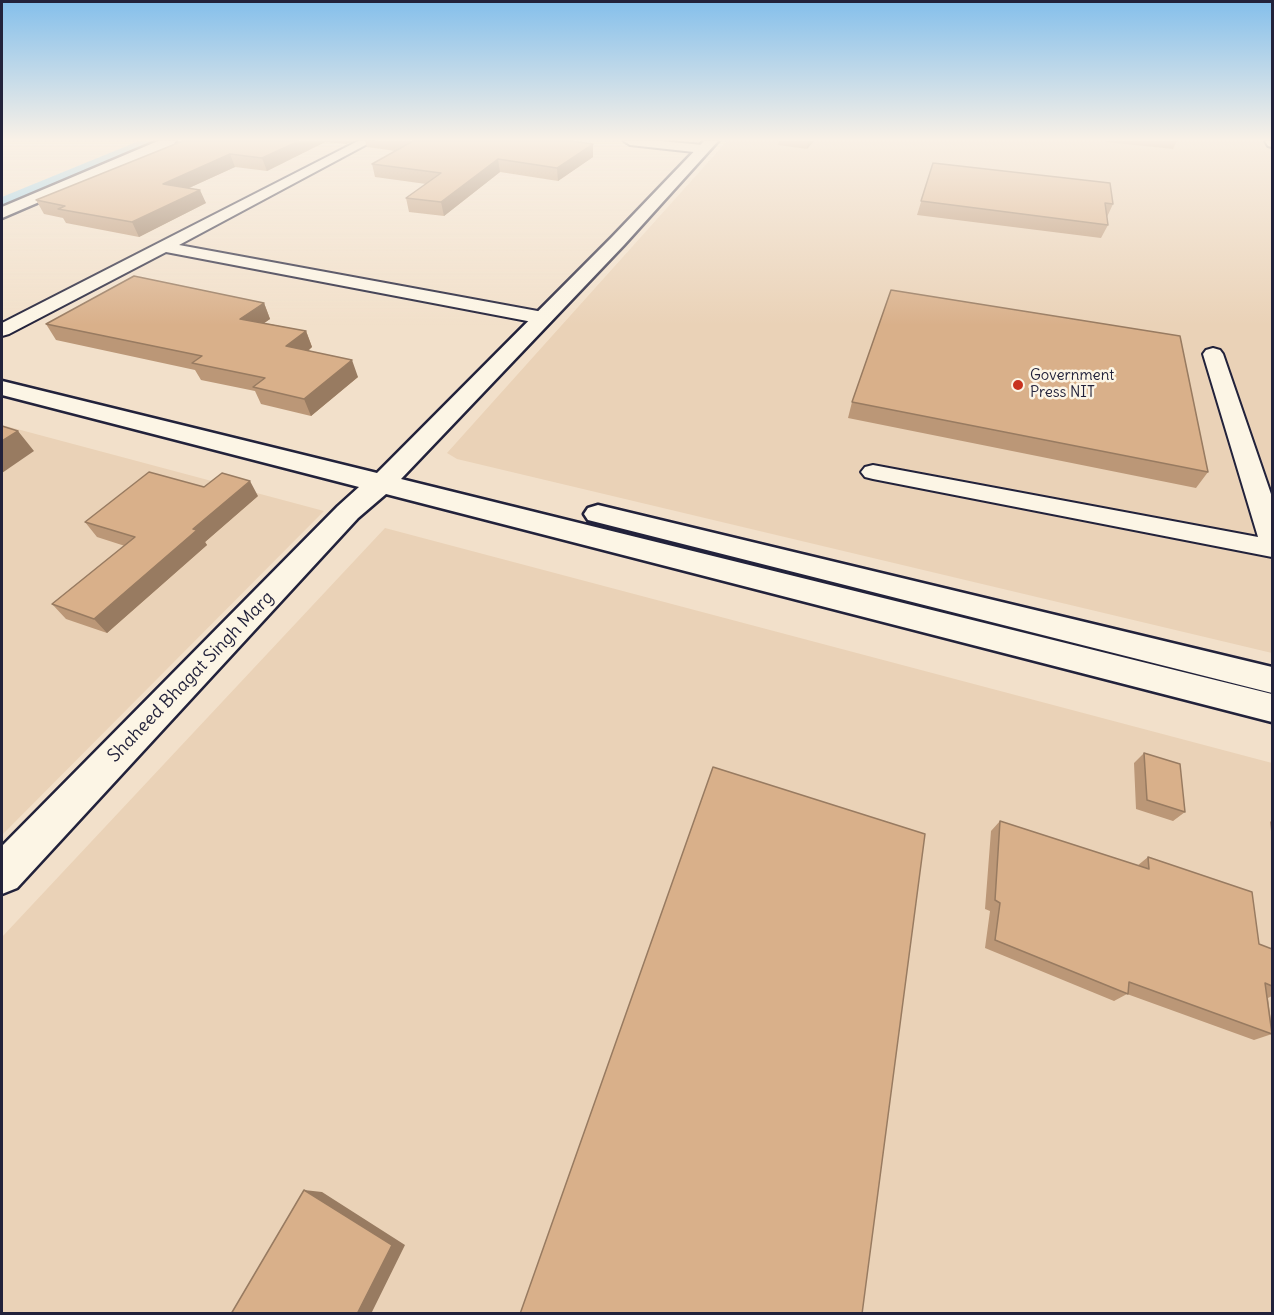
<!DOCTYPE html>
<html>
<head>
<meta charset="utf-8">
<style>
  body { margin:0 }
  #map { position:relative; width:1274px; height:1315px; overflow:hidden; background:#f2e0ca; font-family:Delius,sans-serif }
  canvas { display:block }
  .frame { position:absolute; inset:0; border:3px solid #22223b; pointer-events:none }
</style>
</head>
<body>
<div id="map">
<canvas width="1274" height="1315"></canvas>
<div class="frame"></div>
</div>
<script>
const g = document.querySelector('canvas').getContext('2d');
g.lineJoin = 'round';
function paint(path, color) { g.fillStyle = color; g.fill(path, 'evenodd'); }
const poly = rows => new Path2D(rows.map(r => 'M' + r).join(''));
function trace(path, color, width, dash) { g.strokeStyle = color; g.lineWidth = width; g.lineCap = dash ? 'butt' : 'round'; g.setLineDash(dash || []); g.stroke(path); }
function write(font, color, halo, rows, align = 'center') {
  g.font = font + ' Delius,sans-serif'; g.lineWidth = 5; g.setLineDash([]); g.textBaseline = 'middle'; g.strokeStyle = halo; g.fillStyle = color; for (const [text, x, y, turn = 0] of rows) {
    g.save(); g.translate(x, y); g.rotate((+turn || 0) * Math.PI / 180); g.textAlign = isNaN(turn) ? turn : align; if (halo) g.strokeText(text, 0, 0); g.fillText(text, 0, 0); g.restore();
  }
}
const built = poly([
  [727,141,1272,141,1272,653,457,459,447,453],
  [2,425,324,511,2,835],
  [385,528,1272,763,1272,1313,2,1313,2,937]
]);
const canal = poly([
  [139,141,154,141,2,205,2,197,139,141]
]);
const street = poly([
  [358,141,373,141,179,245,543,312,550,314,552,318,550,322,543,324,166,252,9,334,2,336,2,323,358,141],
  [624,141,661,141,703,145,709,149,703,153,630,145,624,141],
  [1265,141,1272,141,1272,147,1268,146,1265,141],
  [1213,348,1220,350,1223,354,1272,497,1272,557,873,479,865,477,861,472,865,467,873,465,1258,537,1203,354,1206,350,1213,348]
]);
const secondary = poly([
  [158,141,176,141,174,144,2,218,2,207,158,141],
  [704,141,718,141,624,245,401,479,1272,694,1272,722,386,494,358,518,17,888,2,894,2,846,338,506,359,487,2,395,2,381,377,473,612,237,704,141],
  [598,505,1272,667,1272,693,588,520,584,514,588,508,598,505]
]);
const wall = poly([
  [183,141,354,141,346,144,325,142,267,171,235,167,189,188,206,203,139,237,66,223,63,218,44,214,36,200],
  [365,141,572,141,593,144,593,157,558,181,500,172,444,216,409,212,406,198,426,184,375,177,372,164,395,151,367,147],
  [779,141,814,141,807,149,778,145],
  [1106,141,1177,141,1173,149,1106,142],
  [933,163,1113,204,1107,217,1108,225,1101,238,917,215],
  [264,303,270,319,264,323,306,331,312,347,308,351,358,377,311,416,261,404,255,391,201,380,195,370,56,340,46,324],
  [852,402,1208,472,1196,488,848,418],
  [258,496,205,542,207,545,107,633,66,619,52,604,125,546,97,537,85,522],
  [1144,753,1185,812,1173,821,1136,809,1134,763],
  [1272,820,1272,840,1270,822],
  [1000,821,1137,866,1148,857,1259,944,1272,949,1272,996,1268,998,1272,1029,1272,1034,1254,1040,1127,994,1114,1001,985,948,990,911,985,909,991,831]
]);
const shadedWall = poly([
  [299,141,325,141,325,142,267,171,262,158],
  [345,141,354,141,346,144],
  [808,141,814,141,807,149],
  [593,144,593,157,558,181,557,168],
  [230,154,235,167,169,197,163,184],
  [498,159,500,172,444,216,441,202],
  [200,190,206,203,139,237,132,222],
  [264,303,270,319,247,335,240,319],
  [306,331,312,347,293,363,286,346],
  [352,360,358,377,311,416,304,399],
  [18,431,34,451,2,473,2,441],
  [250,481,258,496,205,542,207,545,107,633,94,619,193,529],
  [304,1190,322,1192,405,1245,371,1314,357,1314]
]);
const building = poly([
  [183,141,299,141,262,158,230,154,163,184,200,190,132,222,58,209,65,206,36,200,183,141],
  [413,141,572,141,593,144,557,168,498,159,441,202,406,198,441,173,372,164,413,141],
  [933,163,1110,183,1113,204,1105,203,1108,225,921,201,933,163],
  [134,276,264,303,240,319,306,331,286,346,352,360,304,399,253,387,265,378,192,363,202,356,46,324,134,276],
  [891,290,1180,336,1208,472,852,402,891,290],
  [2,426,18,431,2,441,2,426],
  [149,472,204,487,222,473,250,481,193,529,197,530,94,619,52,604,135,537,85,522,149,472],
  [1144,753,1180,764,1185,812,1147,800,1144,753],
  [713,767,925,834,862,1314,520,1314,713,767],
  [1000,821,1149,869,1148,857,1252,892,1259,944,1272,949,1272,986,1265,983,1272,1034,1129,982,1128,994,995,940,1000,903,995,900,1000,821],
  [304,1190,392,1245,357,1314,231,1314,304,1190]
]);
const markers = [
  [1018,385,6,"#c8321e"]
];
const farPoinames = [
  ["Government",1030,376],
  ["Press NIT",1030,393]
];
const streetNames = [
  ["Shaheed Bhagat Singh Marg",191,677,-46]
];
paint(built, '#ead2b7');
paint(canal, '#8fd0f0');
trace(street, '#22223b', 4);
trace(secondary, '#22223b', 5);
paint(street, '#fcf5e5');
paint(secondary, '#fcf5e5');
paint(wall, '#bb9777');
paint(shadedWall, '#987b61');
paint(building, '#d9b08a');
trace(building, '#987b61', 1.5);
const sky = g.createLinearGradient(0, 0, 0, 325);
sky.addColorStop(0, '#84bfeb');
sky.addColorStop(0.43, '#f9f1e7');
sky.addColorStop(1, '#f9f1e700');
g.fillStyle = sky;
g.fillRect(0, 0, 1274, 325);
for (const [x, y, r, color] of markers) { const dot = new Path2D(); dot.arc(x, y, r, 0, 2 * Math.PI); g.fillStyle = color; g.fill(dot); trace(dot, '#fcf5e5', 2); }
write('15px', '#22223b', '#fcf5e5', farPoinames, 'left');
write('18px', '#22223b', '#fcf5e5', streetNames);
</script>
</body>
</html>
